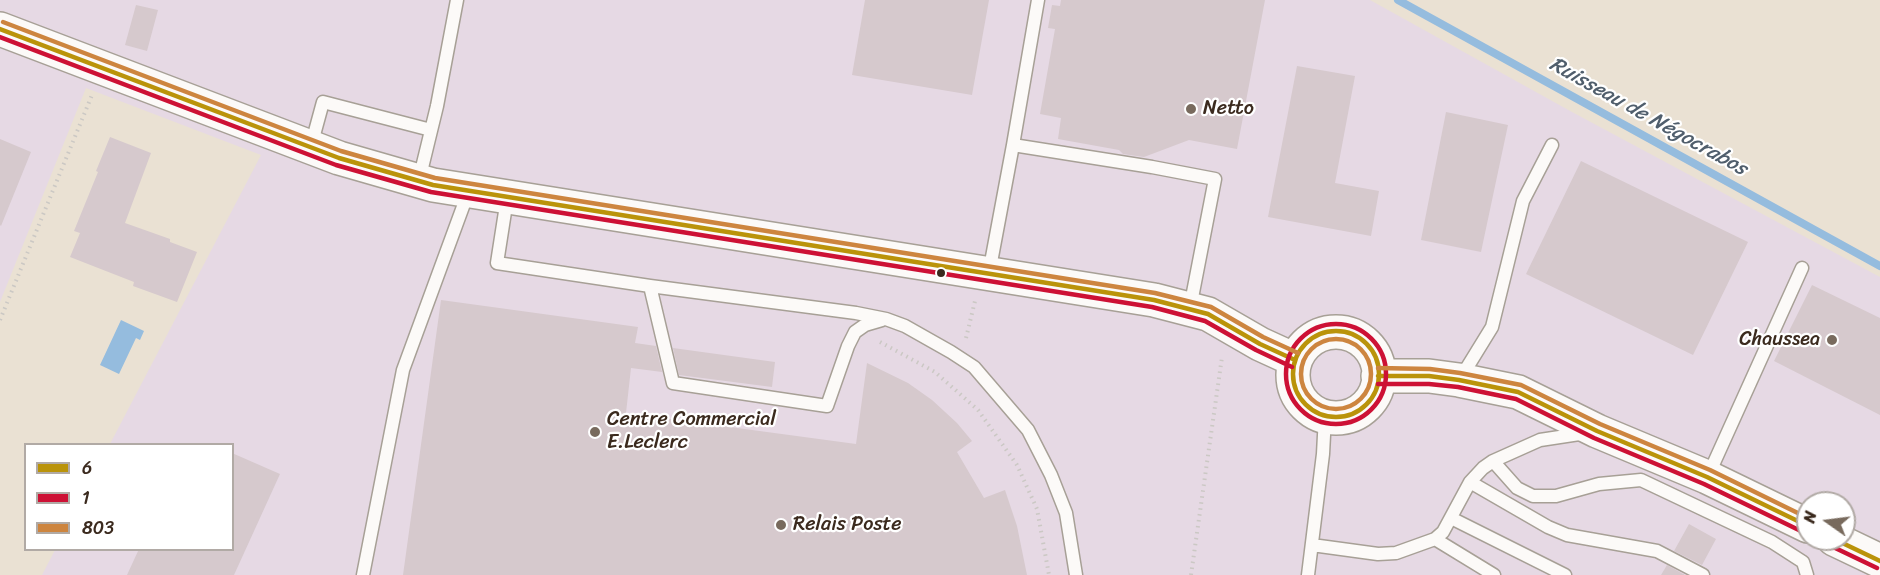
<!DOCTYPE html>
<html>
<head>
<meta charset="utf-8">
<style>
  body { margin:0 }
  #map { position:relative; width:1880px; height:575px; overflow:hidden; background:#eae1d3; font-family:Sriracha,sans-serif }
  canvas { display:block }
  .legend { position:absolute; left:24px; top:443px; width:210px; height:108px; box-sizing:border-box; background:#fff; border:2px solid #b1aaa5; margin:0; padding:8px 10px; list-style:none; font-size:18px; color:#3b2a1e }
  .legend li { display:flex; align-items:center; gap:12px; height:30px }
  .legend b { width:30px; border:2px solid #b1aaa5 }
  .north { position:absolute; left:1796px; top:491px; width:60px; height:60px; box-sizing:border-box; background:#fff; border:2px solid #b1aaa5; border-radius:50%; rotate:284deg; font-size:16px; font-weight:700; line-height:24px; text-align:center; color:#3b2a1e }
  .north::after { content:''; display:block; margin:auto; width:21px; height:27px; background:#786a5d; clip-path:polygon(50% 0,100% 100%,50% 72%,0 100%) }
</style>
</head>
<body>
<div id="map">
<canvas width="1880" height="575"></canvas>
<ul class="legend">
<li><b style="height:8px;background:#ba930a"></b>6</li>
<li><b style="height:8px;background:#cd1135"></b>1</li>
<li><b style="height:8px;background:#cd853f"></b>803</li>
</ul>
<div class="north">N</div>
</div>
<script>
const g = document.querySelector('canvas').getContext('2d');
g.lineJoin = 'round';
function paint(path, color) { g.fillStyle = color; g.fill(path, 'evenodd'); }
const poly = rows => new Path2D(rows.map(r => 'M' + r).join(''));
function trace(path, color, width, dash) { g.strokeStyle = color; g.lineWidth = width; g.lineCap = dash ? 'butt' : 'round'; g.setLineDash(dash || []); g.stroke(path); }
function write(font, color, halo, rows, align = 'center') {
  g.font = font + ' Sriracha,sans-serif'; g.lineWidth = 4.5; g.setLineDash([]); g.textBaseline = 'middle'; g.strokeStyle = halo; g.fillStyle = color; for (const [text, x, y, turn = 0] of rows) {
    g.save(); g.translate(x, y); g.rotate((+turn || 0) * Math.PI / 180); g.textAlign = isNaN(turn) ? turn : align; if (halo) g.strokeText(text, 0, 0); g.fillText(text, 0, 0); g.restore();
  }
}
const built = poly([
  [0,0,1370,0,1572,112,1880,277,1880,575,42,575,55,550,232,550,232,444,110,444,261,155,86,88,0,302],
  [1808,503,1844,503,1844,539,1808,539]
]);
const water = poly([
  [121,320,144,331,140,340,136,338,119,374,100,365]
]);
const stream = poly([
  [1398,0,1880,266]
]);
const building = poly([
  [865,0,989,0,972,95,852,75],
  [1061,0,1265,0,1237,149,1189,140,1144,157,1123,154,1119,150,1058,139,1061,118,1040,114,1055,29,1048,28,1052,5,1060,6],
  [136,5,158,10,147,51,125,45],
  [1297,66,1355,76,1335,183,1379,191,1371,236,1268,217],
  [1446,112,1508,125,1481,252,1421,240],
  [110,137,151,153,125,223,170,239,170,242,197,252,177,302,133,286,134,282,70,257,80,233,74,231,98,172,96,171],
  [0,139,31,152,1,226,0,225],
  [1581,161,1748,242,1693,355,1526,274],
  [1812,285,1880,318,1880,415,1774,361],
  [441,300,638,327,635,343,656,346,662,372,631,368,626,413,856,444,867,363,908,383,932,400,957,423,972,441,957,452,984,498,1005,490,1017,526,1027,575,403,575],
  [673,348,775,362,772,387,679,375],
  [232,453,280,474,234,575,127,575,139,549,232,549],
  [1689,524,1716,539,1702,565,1674,551],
  [1667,565,1685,575,1661,575]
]);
const path = poly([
  [0,320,92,95],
  [966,338,975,301],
  [880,342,935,372,978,410,1017,465,1037,509,1049,575],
  [1191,575,1222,357]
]);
const lane = poly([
  [1013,145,1152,167,1215,179,1190,308],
  [311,146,323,102,431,130],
  [419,180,437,106,457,0],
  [507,199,497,263,650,286,856,313,886,319,905,326,951,352,974,367,1028,430,1051,475,1066,513,1076,575],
  [989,273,1013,145,1038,0],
  [650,286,673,383,827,406,848,346,855,332,865,325,882,320],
  [1460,379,1492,327,1523,201,1552,145],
  [1493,461,1517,488,1533,496,1556,496,1599,484,1641,480,1772,542,1803,562,1807,575],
  [1708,476,1802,268],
  [1470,482,1548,527,1567,535,1657,551,1703,575],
  [1451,518,1565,575],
  [1435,539,1494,575],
  [1312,545,1378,554,1396,553,1435,539,1443,532,1470,482,1483,468,1493,461,1540,440,1586,433],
  [363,575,403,370,468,193],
  [1308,575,1323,454,1325,416]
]);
const secondary = poly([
  [0,29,339,158,433,185,1154,300,1208,314,1260,344,1295,360],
  '1293 375a43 43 0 1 1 86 0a43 43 0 1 1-86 0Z',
  [1378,376,1429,376,1459,380,1518,392,1597,431,1707,477,1808,526],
  [1834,539,1880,561]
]);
const bus1 = poly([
  [0,29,339,158,433,185,1154,300,1208,314,1260,344,1295,360],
  '1293 374a43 43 0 1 1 86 0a43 43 0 1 1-86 0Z',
  [1378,376,1429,376,1459,380,1518,392,1597,431,1707,477,1808,526],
  [1834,539,1880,561]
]);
const bus2 = poly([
  [0,37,336,165,431,192,1152,307,1205,321,1256,350,1292,367],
  '1286 374a50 50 0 1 1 100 0a50 50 0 1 1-100 0Z',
  [1378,384,1429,384,1458,387,1516,399,1594,438,1704,484,1805,533],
  [1831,546,1877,568]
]);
const bus3 = poly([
  [3,22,341,151,435,178,1155,293,1211,307,1263,337,1298,353],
  '1301 374a35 35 0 1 1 70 0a35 35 0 1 1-70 0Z',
  [1378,368,1430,369,1460,373,1521,385,1600,424,1710,470,1808,518]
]);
const markers = [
  [1191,109,6,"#786a5d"],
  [941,273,5,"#3b2a1e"],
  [1832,340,6,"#786a5d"],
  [595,432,6,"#786a5d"],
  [781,525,6,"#786a5d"]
];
const poiNames = [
  ["Netto",1203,109],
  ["Chaussea",1820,340,"right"],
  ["Centre Commercial",607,420],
  ["E.Leclerc",607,443],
  ["Relais Poste",793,525]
];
const waterNames = [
  ["Ruisseau de Négocrabos",1648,117,29]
];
paint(built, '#e6d9e4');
paint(water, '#95bcde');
trace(stream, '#95bcde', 8);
paint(building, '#d6c9cd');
trace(lane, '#a7a096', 15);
trace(secondary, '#a7a096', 36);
trace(path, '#cbc8c4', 4, [1.5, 4.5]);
trace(lane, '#fcfaf8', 12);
trace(secondary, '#fcfaf8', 33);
trace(bus1, '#ba930a', 4.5);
trace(bus2, '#cd1135', 4.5);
trace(bus3, '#cd853f', 4.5);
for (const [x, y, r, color] of markers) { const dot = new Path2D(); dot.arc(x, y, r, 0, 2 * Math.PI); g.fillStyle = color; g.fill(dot); trace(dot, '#fff', 2); }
write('20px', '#3b2a1e', '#fff', poiNames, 'left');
write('italic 21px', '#505e6c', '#fff', waterNames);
</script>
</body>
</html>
